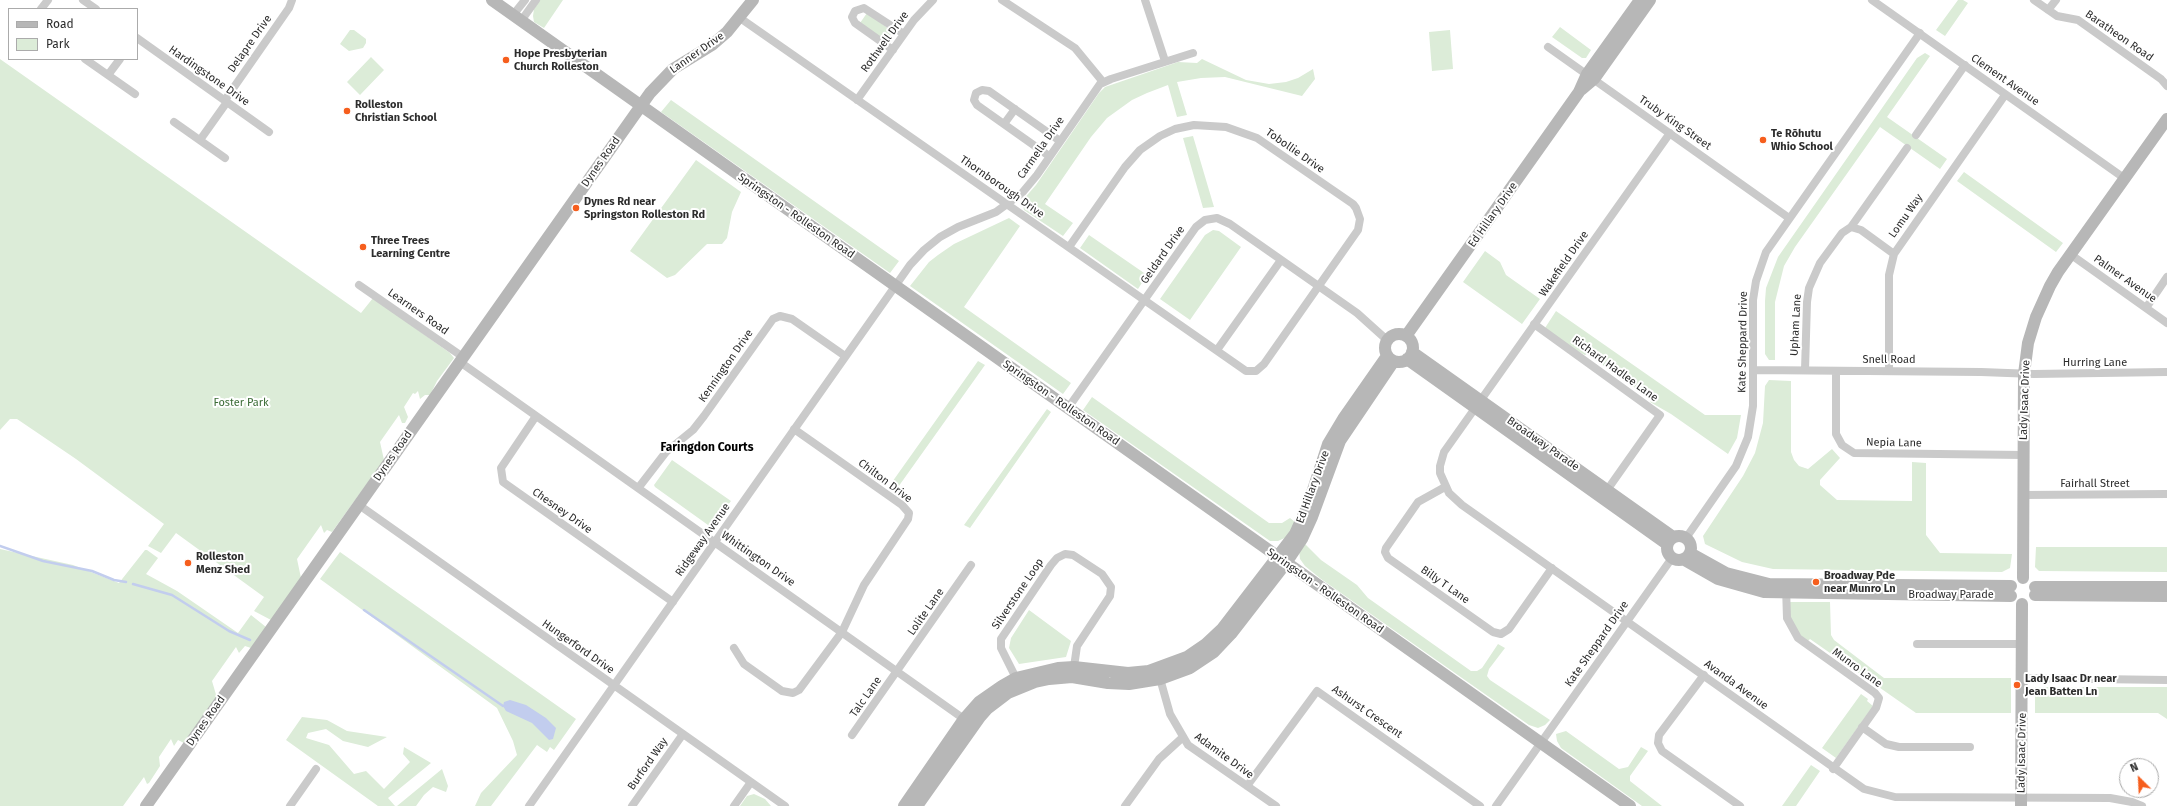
<!DOCTYPE html>
<html>
<head>
<meta charset="utf-8">
<style>
  body { margin:0 }
  #map { position:relative; width:2167px; height:806px; overflow:hidden; background:#fff; font-family:"Fira Sans",sans-serif }
  canvas { display:block }
  .legend { position:absolute; left:8px; top:8px; width:130px; height:52px; box-sizing:border-box; background:#fff; border:1px solid #ababab; margin:0; padding:5px 7px; list-style:none; font-size:12px; color:#2d2d2d }
  .legend li { display:flex; align-items:center; gap:8px; height:20px }
  .legend b { width:20px; border:1px solid #ababab }
  .north { position:absolute; left:2119px; top:758px; width:40px; height:40px; box-sizing:border-box; background:#fff; border:1px solid #ababab; border-radius:50%; rotate:336deg; font-size:11px; font-weight:700; line-height:16px; text-align:center; color:#2d2d2d }
  .north::after { content:''; display:block; margin:auto; width:14px; height:18px; background:#f65e1d; clip-path:polygon(50% 0,100% 100%,50% 72%,0 100%) }
</style>
</head>
<body>
<div id="map">
<canvas width="2167" height="806"></canvas>
<ul class="legend">
<li><b style="height:5px;background:#b7b7b7"></b>Road</li>
<li><b style="height:11px;background:#dcecd8"></b>Park</li>
</ul>
<div class="north">N</div>
</div>
<script>
const g = document.querySelector('canvas').getContext('2d');
g.lineJoin = 'round';
function paint(path, color) { g.fillStyle = color; g.fill(path, 'evenodd'); }
const poly = rows => new Path2D(rows.map(r => 'M' + r).join(''));
function trace(path, color, width, dash) { g.strokeStyle = color; g.lineWidth = width; g.lineCap = dash ? 'butt' : 'round'; g.setLineDash(dash || []); g.stroke(path); }
function write(font, color, halo, rows, align = 'center') {
  g.font = font + ' "Fira Sans",sans-serif'; g.lineWidth = 4; g.setLineDash([]); g.textBaseline = 'middle'; g.strokeStyle = halo; g.fillStyle = color; for (const [text, x, y, turn = 0] of rows) {
    g.save(); g.translate(x, y); g.rotate((+turn || 0) * Math.PI / 180); g.textAlign = isNaN(turn) ? turn : align; if (halo) g.strokeText(text, 0, 0); g.fillText(text, 0, 0); g.restore();
  }
}
const green = poly([
  [540,0,563,0,544,28,534,22,533,16,534,9],
  [1958,0,1963,0,1968,3,1945,36,1936,30],
  [867,13,893,32,886,41,860,23],
  [1560,27,1591,50,1586,58,1582,58,1552,37],
  [350,30,354,30,366,39,366,43,363,48,349,51,340,44],
  [1450,30,1453,69,1432,71,1429,32],
  [1925,53,1930,56,1887,117,1947,159,1940,169,1880,127,1795,247,1784,266,1775,302,1775,360,1769,360,1765,354,1765,301,1766,288,1778,257,1917,58],
  [371,57,384,70,360,95,347,82],
  [0,59,361,313,373,298,450,353,454,358,437,381,430,395,425,395,420,399,418,391,415,394,413,393,404,407,408,417,405,423,402,423,399,415,380,442,384,460,332,532,327,530,324,533,321,525,297,559,301,578,271,620,254,611,264,597,176,533,161,553,148,546,164,524,76,459,17,419,10,419,0,430],
  [1202,59,1246,80,1269,84,1286,82,1298,78,1313,69,1315,79,1302,96,1225,77,1201,78,1177,82,1187,115,1177,117,1168,85,1147,93,1132,100,1107,118,1091,137,1045,204,1073,223,1063,236,1024,210,1022,201,1036,185,1099,93,1105,87,1178,62,1197,63],
  [671,100,899,261,890,273,661,112],
  [1193,136,1214,207,1203,208,1183,138],
  [696,160,741,192,732,212,727,238,722,244,707,244,675,275,667,278,630,251],
  [1964,172,2063,243,2056,252,1957,181],
  [1009,218,1020,226,964,307,1071,383,1063,394,910,286,929,262,938,255,954,244],
  [1213,230,1219,231,1241,247,1190,320,1160,299,1205,235],
  [1089,235,1147,275,1138,289,1080,248],
  [1485,251,1500,262,1506,275,1540,299,1522,324,1463,282],
  [1556,311,1705,415,1741,415,1737,438,1728,454,1671,414,1650,402,1652,400,1587,354,1585,355,1571,348,1545,328],
  [978,361,985,365,896,490,890,485],
  [1769,380,1791,381,1791,452,1794,460,1799,466,1808,469,1832,449,1840,458,1820,480,1820,485,1837,500,1912,501,1912,462,1926,463,1926,535,1940,553,2012,554,2010,568,2002,572,1773,569,1742,562,1705,544,1703,536,1743,476,1755,453,1763,423,1765,386],
  [1092,397,1269,523,1282,523,1290,518,1295,522,1287,537,1278,541,1270,541,1083,410],
  [1047,409,1051,412,970,528,964,525],
  [672,460,731,501,714,523,708,525,655,487,654,485],
  [1304,543,1321,560,1357,585,1368,598,1471,671,1477,671,1482,668,1498,644,1505,648,1489,669,1487,676,1490,680,1550,720,1545,725,1538,728,1529,725,1321,579,1305,566,1300,559,1299,550],
  [2036,547,2167,547,2167,572,2039,571,2035,567],
  [0,549,73,565,119,583,145,550,147,550,158,558,146,574,177,591,238,633,251,615,266,627,251,648,245,646,239,653,236,647,212,681,217,698,184,743,178,740,174,746,171,739,159,757,160,766,149,783,147,784,144,777,123,806,0,806],
  [340,552,576,719,554,750,550,747,547,752,537,745,491,806,475,806,481,793,517,755,513,741,497,708,320,579],
  [1790,602,1830,602,1831,635,1834,640,1884,678,2011,678,2011,713,1916,713,1810,639,1808,641,1800,636,1790,616],
  [1029,610,1071,641,1066,657,1019,664,1009,648,1011,638],
  [2035,687,2167,687,2167,719,2158,713,2035,713],
  [1861,694,1868,699,1867,701,1873,706,1836,758,1822,748],
  [302,717,327,720,347,731,387,737,368,747,343,741,326,729,308,733,306,738,329,745,354,774,366,771,384,789,410,762,403,754,404,747,431,763,388,798,395,806,378,806,286,740],
  [1566,731,1619,769,1628,767,1641,747,1648,751,1630,776,1630,781,1662,806,1642,806,1561,748,1557,741,1556,734],
  [1811,765,1820,771,1796,806,1782,806],
  [442,769,448,786,446,792,433,787,424,795,416,806,397,806],
  [754,794,765,799,771,806,740,806,747,796]
]);
const water = poly([
  [510,700,526,705,546,718,556,728,553,739,549,740,532,723,506,711,503,706,504,702]
]);
const stream = poly([
  [0,546,43,561,92,571,114,580,126,582],
  [133,584,172,595,229,631,250,640],
  [364,610,503,706]
]);
const street = poly([
  [83,0,96,9],
  [1002,0,1075,48,1103,82],
  [1145,0,1165,61],
  [1872,0,2124,178],
  [2034,0,2057,16,2078,20,2161,79,2167,86],
  [41,9,48,0],
  [2048,10,2056,0],
  [513,15,525,0],
  [740,18,1246,371,1256,371,1264,364,1358,230,1360,219,1356,208,1353,204,1257,138,1226,127,1194,125,1175,129,1160,136,1140,150,1125,167,1069,247],
  [521,21,536,0],
  [137,38,269,132],
  [1548,47,1789,218],
  [893,50,855,23,852,17,855,11,864,8,904,34],
  [85,59,135,94],
  [108,75,120,59],
  [225,100,289,8,292,0],
  [857,100,914,20,933,0],
  [174,122,225,158],
  [1004,124,1015,109],
  [1670,133,1444,452,1440,466,1440,473,1449,493,1462,505,1864,789,1895,797,2110,798,2132,802,2142,806],
  [1916,135,1965,65],
  [200,140,227,102],
  [1049,156,977,105,974,100,976,93,982,90,989,91,1060,141],
  [1851,227,1907,148],
  [2070,254,2167,323],
  [359,285,463,357],
  [2146,308,2167,277],
  [1534,324,1660,415,1605,493],
  [1217,350,1281,260],
  [460,362,964,719],
  [1754,370,1981,372,2034,374,2167,372],
  [1805,370,1807,302,1809,288,1820,263,1842,233,1851,227,1861,230,1894,254],
  [1836,371,1836,434,1842,445,1854,453,2023,455],
  [1889,371,1889,275,1894,254,2005,95],
  [1068,408,1196,227,1205,220,1217,218,1230,224,1357,313,1387,340],
  [536,416,501,468,503,482,673,602],
  [639,487,666,452,693,430,704,416,773,319,780,316,792,319,845,356],
  [1445,487,1418,502,1386,548,1385,552,1388,558,1493,632,1501,634,1509,629,1552,568],
  [2023,495,2167,494],
  [359,505,785,806],
  [1686,538,1736,466,1748,437,1753,406,1753,300,1756,281,1766,252,1920,33],
  [1786,587,1787,618,1798,638,1875,693,1879,698,1876,708,1833,769],
  [1917,644,2022,644],
  [734,648,744,664,782,691,793,693,799,690,842,632,864,585,908,519,909,513,902,505,794,429],
  [1159,675,1170,714,1188,745,1276,806],
  [1704,675,1659,735,1658,743,1662,751,1740,806],
  [1016,678,1001,648,1001,639,1051,565,1057,558,1065,554,1073,555,1102,574,1111,587,1110,596,1077,646,1074,667],
  [2022,678,2167,680],
  [1862,727,1886,744,1899,747,1970,747],
  [852,735,971,565],
  [1247,786,1317,691,1480,806],
  [290,806,316,769],
  [529,806,910,265,924,250,940,237,958,227,996,212,1022,193,1037,175,1100,84,1111,79,1193,53],
  [632,806,683,734],
  [734,806,751,782],
  [1125,806,1159,759,1182,738],
  [1496,806,1672,558]
]);
const secondary = poly([
  [492,0,1630,806],
  [1581,90,1594,79,1650,0],
  '1385 348a14 14 0 1 1 28 0a14 14 0 1 1-28 0Z',
  [1406,336,1579,92,1587,74,1640,0],
  [1412,352,1673,537],
  [1407,359,1667,544],
  '1667 548a12 12 0 1 1 24 0a12 12 0 1 1-24 0Z',
  [1690,553,1726,573,1769,584,2011,586],
  [1683,559,1718,579,1764,592,2011,596],
  [2023,578,2024,374,2028,343,2036,317,2050,286,2058,272,2167,119],
  [2035,587,2167,587],
  [2035,595,2167,596],
  [146,806,650,93,673,69,712,45,727,32,753,0],
  [904,806,964,719,979,702,1002,686,1016,678,1058,668,1074,667,1128,673,1149,671,1187,657,1206,644,1222,629,1295,534,1308,505,1328,444,1343,419,1387,356],
  [917,806,980,717,987,709,1008,693,1035,682,1049,679,1072,677,1108,683,1129,684,1160,679,1190,668,1214,652,1231,634,1286,563,1302,539,1312,517,1340,441,1394,361],
  [2021,806,2022,604]
]);
const markers = [
  [506,60,4,"#f65e1d"],
  [347,111,4,"#f65e1d"],
  [1763,140,4,"#f65e1d"],
  [576,208,4,"#f65e1d"],
  [363,247,4,"#f65e1d"],
  [188,563,4,"#f65e1d"],
  [1816,582,4,"#f65e1d"],
  [2017,685,4,"#f65e1d"]
];
const streetNames = [
  ["Baratheon Road",2119,36,35],
  ["Rothwell Drive",885,42,-54],
  ["Delapre Drive",250,44,-55],
  ["Lanner Drive",697,53,-35],
  ["Hardingstone Drive",209,76,35],
  ["Clement Avenue",2005,80,35],
  ["Truby King Street",1675,123,35],
  ["Carmella Drive",1041,148,-55],
  ["Tobollie Drive",1295,151,35],
  ["Dynes Road",601,162,-55],
  ["Thornborough Drive",1002,187,35],
  ["Ed Hillary Drive",1493,215,-55],
  ["Springston - Rolleston Road",796,216,35],
  ["Lomu Way",1906,216,-55],
  ["Geldard Drive",1163,255,-55],
  ["Wakefield Drive",1564,264,-55],
  ["Palmer Avenue",2125,279,35],
  ["Learners Road",418,312,35],
  ["Upham Lane",1796,325,-87],
  ["Kate Sheppard Drive",1743,342,-89],
  ["Snell Road",1889,360],
  ["Hurring Lane",2095,363],
  ["Kennington Drive",726,366,-55],
  ["Richard Hadlee Lane",1615,369,36],
  ["Lady Isaac Drive",2025,400,-88],
  ["Springston - Rolleston Road",1061,403,35],
  ["Nepia Lane",1894,443,1],
  ["Broadway Parade",1543,444,35],
  ["Dynes Road",393,456,-55],
  ["Chilton Drive",885,481,37],
  ["Fairhall Street",2095,484],
  ["Ed Hillary Drive",1313,487,-70],
  ["Chesney Drive",562,511,35],
  ["Ridgeway Avenue",703,540,-55],
  ["Whittington Drive",758,559,35],
  ["Billy T Lane",1445,585,35],
  ["Springston - Rolleston Road",1325,591,35],
  ["Silverstone Loop",1018,594,-56],
  ["Broadway Parade",1951,595],
  ["Lolite Lane",926,612,-55],
  ["Kate Sheppard Drive",1597,644,-55],
  ["Hungerford Drive",578,647,35],
  ["Munro Lane",1857,668,36],
  ["Avanda Avenue",1736,685,36],
  ["Talc Lane",866,697,-55],
  ["Ashurst Crescent",1367,712,35],
  ["Dynes Road",206,721,-55],
  ["Lady Isaac Drive",2022,753,-89],
  ["Adamite Drive",1224,756,36],
  ["Burford Way",648,764,-55]
];
const poiNames = [
  ["Hope Presbyterian",514,54],
  ["Church Rolleston",514,67],
  ["Rolleston",355,105],
  ["Christian School",355,118],
  ["Te Rōhutu",1771,134],
  ["Whio School",1771,147],
  ["Dynes Rd near",584,202],
  ["Springston Rolleston Rd",584,215],
  ["Three Trees",371,241],
  ["Learning Centre",371,254],
  ["Rolleston",196,557],
  ["Menz Shed",196,570],
  ["Broadway Pde",1824,576],
  ["near Munro Ln",1824,589],
  ["Lady Isaac Dr near",2025,679],
  ["Jean Batten Ln",2025,692]
];
const parkNames = [
  ["Foster Park",241,403]
];
const neighbourhoodNames = [
  ["Faringdon Courts",707,448]
];
paint(green, '#dcecd8');
paint(water, '#c2cdee');
trace(stream, '#c2cdee', 2.5);
trace(street, '#cacaca', 8);
trace(secondary, '#b7b7b7', 12);
for (const [x, y, r, color] of markers) { const dot = new Path2D(); dot.arc(x, y, r, 0, 2 * Math.PI); g.fillStyle = color; g.fill(dot); trace(dot, '#fff', 1.5); }
write('11px', '#2d2d2d', '#fff', streetNames);
write('bold 11px', '#2d2d2d', '#fff', poiNames, 'left');
write('11px', '#3b6c36', '#fff', parkNames);
write('bold 12px', '#000', '#fff', neighbourhoodNames);
</script>
</body>
</html>
